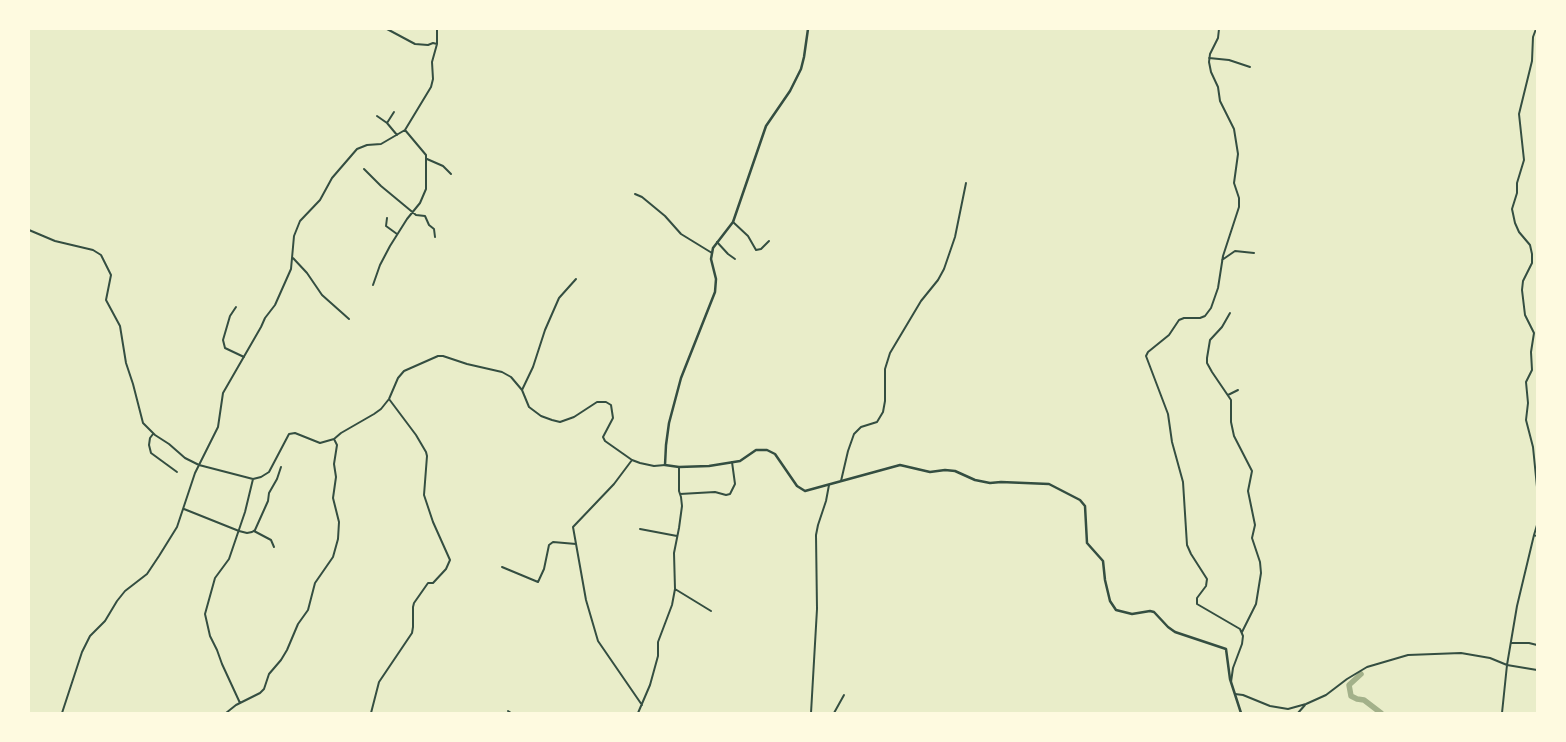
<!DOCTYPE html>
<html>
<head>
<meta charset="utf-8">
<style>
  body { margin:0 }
  #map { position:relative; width:1566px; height:742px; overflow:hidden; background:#e9edc9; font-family:"PT Serif",serif }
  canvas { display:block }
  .frame { position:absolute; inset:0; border:30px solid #fefae0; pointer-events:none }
</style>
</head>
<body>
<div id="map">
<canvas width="1566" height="742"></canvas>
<div class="frame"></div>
</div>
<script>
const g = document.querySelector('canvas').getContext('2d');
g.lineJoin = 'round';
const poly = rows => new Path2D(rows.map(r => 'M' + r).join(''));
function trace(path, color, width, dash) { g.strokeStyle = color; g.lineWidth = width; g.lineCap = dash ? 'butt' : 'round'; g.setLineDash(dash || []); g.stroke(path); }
const river = poly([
  [1361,674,1349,685,1351,696,1357,699,1364,700,1381,713]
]);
const minor = poly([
  [387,29,415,44,428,45,433,43,437,44],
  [1219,29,1218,38,1210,54,1209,62,1211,72,1218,87,1220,101,1234,129,1238,154,1234,183,1239,198,1239,207,1223,256,1218,288,1211,308,1205,316,1200,318,1184,318,1179,320,1169,335,1148,352,1146,356,1168,414,1172,442,1183,482,1187,545,1191,554,1207,579,1206,586,1197,598,1197,604,1240,629,1243,636,1242,644,1233,668,1231,682],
  [1536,29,1533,37,1532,61,1519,114,1524,160,1517,183,1517,193,1512,209,1515,223,1519,232,1530,245,1532,254,1532,263,1523,281,1522,290,1525,315,1534,333,1531,352,1532,370,1526,382,1528,403,1526,420,1533,447,1537,487],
  [1209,58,1229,60,1250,67],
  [394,112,387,123,397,135],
  [377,116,387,123],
  [427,159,443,166,451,174],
  [364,169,381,186,416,215,425,216,429,225,434,229,435,237],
  [635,194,642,197,665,216,681,234,712,253],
  [387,218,386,226,397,234],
  [733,222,748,236,756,250,761,249,769,241],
  [29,230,55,241,93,250,101,255,111,275,106,300,120,326,126,363,133,384,143,423,155,435,169,444,185,458,199,465,253,479,261,477,269,472,289,434,295,433,320,443,334,439,341,433,374,414,381,409,389,399,398,378,404,371,438,356,443,356,467,364,502,372,511,377,522,390,529,407,541,416,552,420,560,422,574,417,597,402,606,402,611,405,613,418,603,437,605,441,632,460,640,463,654,466,665,465],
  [717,242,728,254,735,259],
  [293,258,307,273,322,295,349,319],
  [1222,260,1235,251,1254,253],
  [373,285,380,265,390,246,407,219,420,203,426,189,426,155,405,130],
  [236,307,230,316,223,340,225,348,244,357],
  [1230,313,1222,327,1210,340,1207,358,1207,363,1212,372,1231,400,1231,422,1234,436,1252,471,1248,491,1255,525,1252,538,1260,562,1261,573,1256,604,1242,632],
  [522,390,533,367,545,330,559,298,576,279],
  [1228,395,1238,390],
  [153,434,150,438,149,445,151,453,177,472],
  [632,460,614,484,573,527,586,600,598,641,642,705],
  [841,481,848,451,854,434,861,427,877,422,883,412,885,401,885,369,890,353,921,301,938,280,944,269,955,237,966,183],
  [680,494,715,492,726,495,730,494,735,484,732,462],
  [184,509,239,531,247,533,252,532,255,530,268,501,269,493,277,479,281,467],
  [640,529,677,536],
  [254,531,271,540,274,547],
  [1534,535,1537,525],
  [502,567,538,582,544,569,549,545,553,542,576,544],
  [675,589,711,611],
  [1511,643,1529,643,1537,645],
  [1235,694,1243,695,1270,706,1288,709,1306,704,1326,695,1347,679,1367,667,1408,655,1461,653,1490,658,1507,665,1537,670],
  [240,703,222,664,217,650,210,636,205,614,215,578,229,559,245,512,253,479],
  [508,711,511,713],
  [62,713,82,652,90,636,105,621,117,601,125,591,147,574,159,556,177,527,195,473,218,427,223,393,261,327,265,318,275,305,291,269,294,236,300,221,320,200,332,178,357,149,367,145,381,144,405,130,431,87,433,79,432,62,437,44,437,29],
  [226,713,236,705,260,693,264,689,269,674,281,660,287,650,298,624,308,610,315,583,333,557,338,539,339,522,333,498,336,477,334,464,337,445,334,439],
  [371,713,379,682,412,633,413,627,413,607,414,603,428,583,433,583,446,569,450,560,433,522,424,495,427,456,426,452,416,435,389,399],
  [638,713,650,685,658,656,658,642,672,605,675,589,674,553,679,528,682,506,681,497,679,491,679,467],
  [811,713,817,609,816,535,818,525,826,501,829,485],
  [834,713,844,695],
  [1298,713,1305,705],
  [1502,713,1507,665,1517,606,1534,535,1537,536]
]);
const tertiary = poly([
  [808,29,804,57,801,69,790,91,766,126,733,222,713,248,711,259,716,279,715,292,681,378,669,423,666,445,665,465,679,467,709,466,740,461,756,450,767,450,775,454,797,486,805,491,900,465,930,472,945,470,955,471,975,480,990,483,1001,482,1049,484,1080,500,1085,506,1087,543,1103,561,1105,580,1110,601,1116,610,1132,614,1150,611,1154,612,1168,627,1175,632,1226,649,1230,679,1241,713]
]);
trace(river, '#a3b18a', 5.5);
trace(minor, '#344e41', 2);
trace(tertiary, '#344e41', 2.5);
</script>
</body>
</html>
